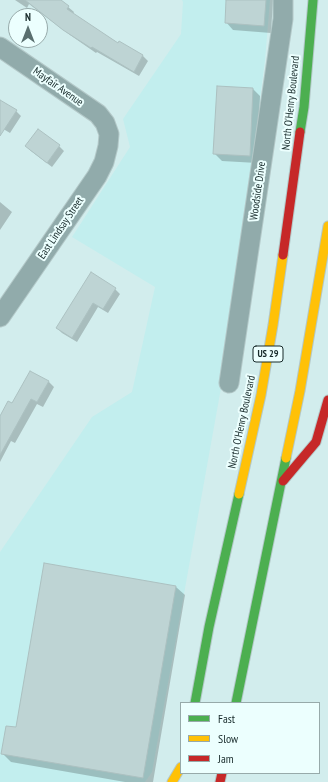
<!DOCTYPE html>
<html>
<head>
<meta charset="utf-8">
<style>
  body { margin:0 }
  #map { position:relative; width:328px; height:782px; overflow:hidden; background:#d2eded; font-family:"PT Sans Narrow",sans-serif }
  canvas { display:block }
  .legend { position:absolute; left:180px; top:702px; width:140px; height:72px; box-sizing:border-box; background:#ecfffe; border:1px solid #97aaaa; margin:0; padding:5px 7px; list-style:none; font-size:12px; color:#182b2b }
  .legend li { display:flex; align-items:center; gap:8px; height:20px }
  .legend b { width:20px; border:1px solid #97aaaa }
  .north { position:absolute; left:8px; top:8px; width:40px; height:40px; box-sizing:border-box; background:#ecfffe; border:1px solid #97aaaa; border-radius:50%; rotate:0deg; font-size:11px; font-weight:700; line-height:16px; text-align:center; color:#182b2b }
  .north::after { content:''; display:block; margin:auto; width:14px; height:18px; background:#596f6f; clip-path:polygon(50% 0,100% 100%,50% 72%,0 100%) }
</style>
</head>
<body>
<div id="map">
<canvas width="328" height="782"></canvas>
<ul class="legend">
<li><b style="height:5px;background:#4caf50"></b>Fast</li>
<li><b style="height:5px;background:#ffc107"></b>Slow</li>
<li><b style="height:5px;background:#c62828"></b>Jam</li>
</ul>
<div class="north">N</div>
</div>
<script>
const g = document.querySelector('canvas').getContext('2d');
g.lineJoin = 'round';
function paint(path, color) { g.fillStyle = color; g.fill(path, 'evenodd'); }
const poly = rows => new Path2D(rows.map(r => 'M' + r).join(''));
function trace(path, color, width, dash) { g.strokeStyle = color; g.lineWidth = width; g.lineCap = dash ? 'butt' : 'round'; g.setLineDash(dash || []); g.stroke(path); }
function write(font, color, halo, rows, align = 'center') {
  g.font = font + ' "PT Sans Narrow",sans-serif'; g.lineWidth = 4; g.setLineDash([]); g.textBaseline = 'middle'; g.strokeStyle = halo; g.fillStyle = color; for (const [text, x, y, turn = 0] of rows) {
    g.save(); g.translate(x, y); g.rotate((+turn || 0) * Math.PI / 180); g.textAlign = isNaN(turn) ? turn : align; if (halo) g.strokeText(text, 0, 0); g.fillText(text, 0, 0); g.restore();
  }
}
const built = poly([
  [182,0,270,0,265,60,228,349,152,772,145,782,0,782,0,552,92,417,132,392,155,287,72,237,130,147,123,119,181,34,183,2]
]);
const shadow = poly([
  [15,0,60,0,74,12,73,14,119,44,120,43,143,56,148,61,139,76,97,52,96,53,70,35,29,4,27,8],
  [227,0,273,0,271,33,233,30,226,22],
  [253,89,260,96,257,163,222,161,214,153],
  [0,101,16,111,21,116,10,133,0,127],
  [26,146,59,146,64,151,52,167,31,151],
  [0,202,12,212,0,230],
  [91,274,115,289,120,294,108,313,98,307,77,342,62,333,57,328],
  [31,372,49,382,54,387,43,407,37,404,15,443,11,441,0,462,0,418,12,405],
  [45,564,176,587,185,595,153,782,125,782,11,762,3,754,17,728]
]);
const building = poly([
  [25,0,61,0,69,6,67,9,118,43,119,41,143,55,134,72,92,47,91,48,63,30,25,0],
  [226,0,266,0,264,26,225,23,226,0],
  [217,86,253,88,250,156,213,154,217,86],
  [0,100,17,110,0,136,0,100],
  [38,129,60,145,47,163,25,146,38,129],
  [91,272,116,288,103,309,93,303,72,338,56,328,91,272],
  [30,371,49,381,37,402,31,399,0,455,0,416,8,401,12,403,30,371],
  [44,563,176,586,143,778,1,754,6,726,16,727,44,563]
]);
const street = poly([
  [0,47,98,114,105,123,109,134,108,146,104,162,97,176,0,317],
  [229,383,283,19,283,0]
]);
const fast = poly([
  [300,132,304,107,313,0],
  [195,703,209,627,239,494],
  [236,703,286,458]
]);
const slow = poly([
  [286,458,300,391,328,226],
  [239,494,261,395,273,325,283,255],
  [172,782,181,767]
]);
const jam = poly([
  [283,255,300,132],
  [283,481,316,442,328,400],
  [220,782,222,773]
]);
const shields = [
  [268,354,30]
];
const shieldNames = [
  ["US 29",268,354]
];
const streetNames = [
  ["Mayfair Avenue",58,87,35],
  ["North O'Henry Boulevard",291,103,-84],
  ["Woodside Drive",258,191,-82],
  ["East Lindsay Street",61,228,-56],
  ["North O'Henry Boulevard",242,422,-78]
];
paint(built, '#c2eeee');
paint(shadow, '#0003');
paint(building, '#bed4d4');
trace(building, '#acc1c1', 1);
trace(street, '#b3c8c8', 21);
trace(fast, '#b3c8c8', 11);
trace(slow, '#b3c8c8', 11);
trace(jam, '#b3c8c8', 11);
trace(street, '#91abab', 19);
trace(fast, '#4caf50', 9);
trace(slow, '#ffc107', 9);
trace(jam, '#c62828', 9);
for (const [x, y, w] of shields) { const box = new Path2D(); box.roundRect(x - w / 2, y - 8, w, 16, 3); g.fillStyle = '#ecfffe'; g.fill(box); trace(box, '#182b2b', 1); }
write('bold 10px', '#182b2b', null, shieldNames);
write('11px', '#182b2b', '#ecfffe', streetNames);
</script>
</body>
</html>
